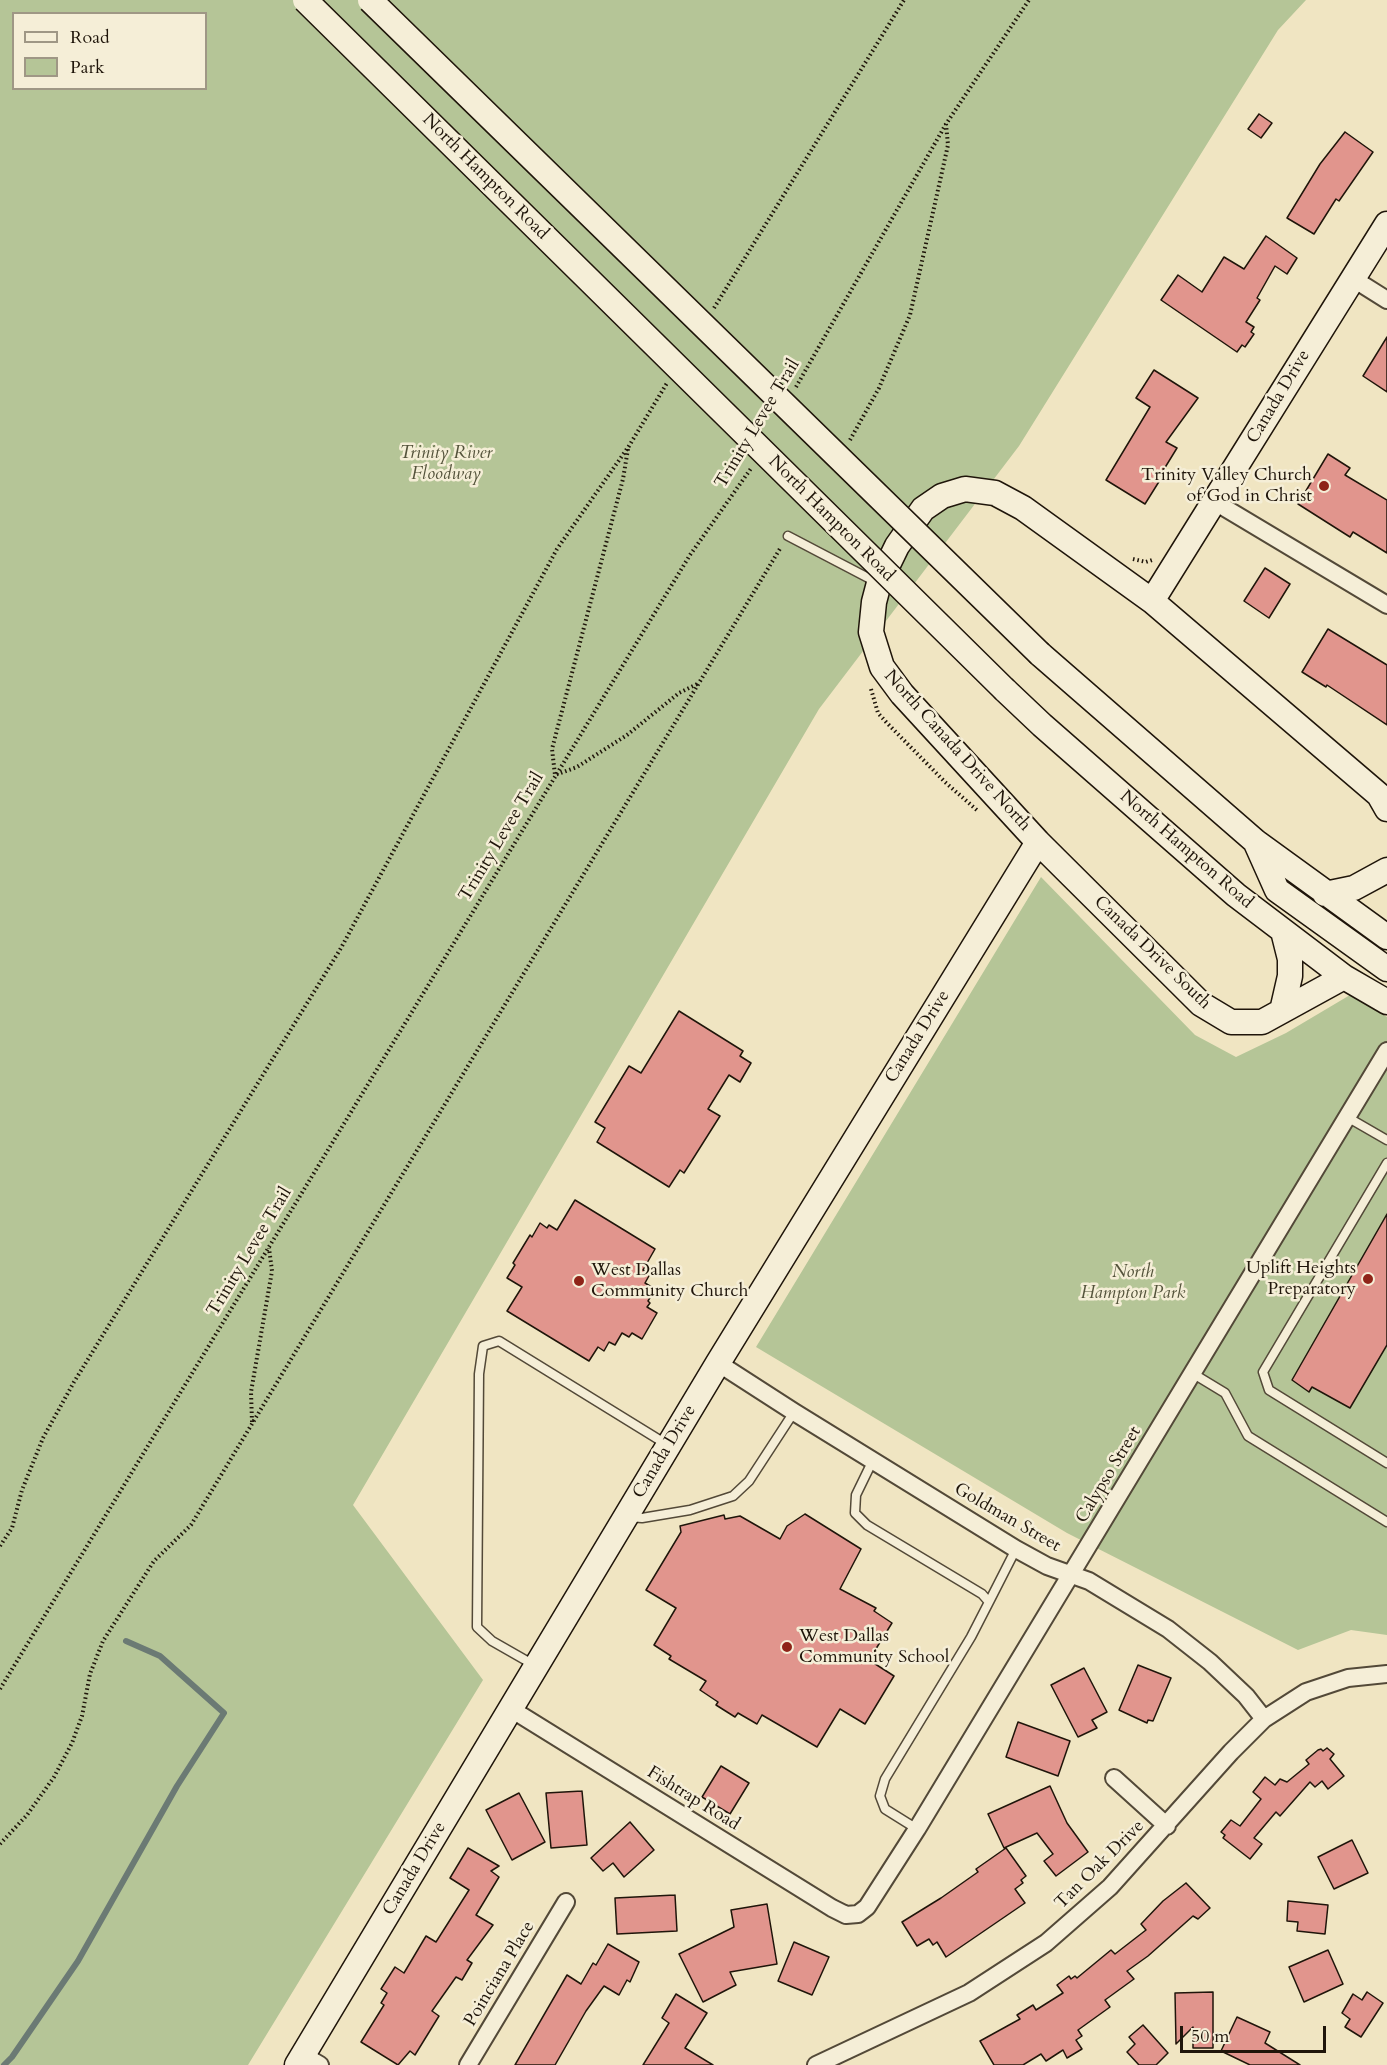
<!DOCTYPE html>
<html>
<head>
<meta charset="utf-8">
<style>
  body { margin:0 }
  #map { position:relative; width:1387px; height:2065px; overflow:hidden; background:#f0e5c2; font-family:Cardo,serif }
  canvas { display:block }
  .legend { position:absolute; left:12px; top:12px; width:195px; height:78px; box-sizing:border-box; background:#f5eed7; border:2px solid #9f9785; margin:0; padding:8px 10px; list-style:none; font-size:18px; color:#1f150a }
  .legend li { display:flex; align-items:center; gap:12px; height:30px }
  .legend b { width:30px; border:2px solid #9f9785 }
  .scale { position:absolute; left:1180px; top:2026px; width:146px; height:27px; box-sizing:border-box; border:3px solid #1f150a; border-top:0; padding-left:8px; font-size:18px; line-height:21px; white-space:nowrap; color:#1f150a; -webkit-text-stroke:4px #f5eed7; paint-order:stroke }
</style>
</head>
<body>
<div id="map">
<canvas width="1387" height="2065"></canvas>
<ul class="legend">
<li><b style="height:8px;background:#f5eed7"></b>Road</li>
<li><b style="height:16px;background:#b5c597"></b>Park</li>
</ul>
<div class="scale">50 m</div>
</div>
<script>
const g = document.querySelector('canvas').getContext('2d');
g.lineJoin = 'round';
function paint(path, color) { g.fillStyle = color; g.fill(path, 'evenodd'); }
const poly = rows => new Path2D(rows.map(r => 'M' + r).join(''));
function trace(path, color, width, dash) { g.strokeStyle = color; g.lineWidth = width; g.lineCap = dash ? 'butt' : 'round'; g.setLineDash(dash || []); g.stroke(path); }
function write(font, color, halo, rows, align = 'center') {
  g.font = font + ' Cardo,serif'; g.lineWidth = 5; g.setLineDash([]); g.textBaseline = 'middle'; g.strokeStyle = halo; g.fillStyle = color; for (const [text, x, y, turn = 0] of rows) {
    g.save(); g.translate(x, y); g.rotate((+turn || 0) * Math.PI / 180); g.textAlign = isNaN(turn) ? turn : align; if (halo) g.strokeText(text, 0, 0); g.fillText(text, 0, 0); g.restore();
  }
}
const green = poly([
  [0,0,1306,0,1278,30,1019,446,819,709,353,1505,483,1680,248,2065,0,2065],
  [14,14,206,14,206,88,14,88],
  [1041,877,1195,1035,1236,1057,1286,1033,1350,995,1387,1017,1387,1635,1351,1630,1298,1650,1067,1533,756,1347]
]);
const stream = poly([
  [4,2065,12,2057,78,1961,177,1786,224,1713,160,1656,126,1641]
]);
const building = poly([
  [1259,114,1272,123,1261,138,1248,129,1259,114],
  [1345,132,1373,152,1339,201,1336,199,1314,234,1287,218,1320,164,1345,132],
  [1266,236,1297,258,1287,274,1275,266,1257,298,1260,300,1246,322,1254,327,1251,332,1254,334,1245,347,1242,345,1237,352,1161,300,1178,275,1202,292,1224,257,1244,269,1266,236],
  [1387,337,1387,392,1363,376,1387,337],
  [1154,370,1198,398,1166,442,1177,448,1158,479,1160,480,1145,504,1106,480,1150,407,1136,398,1154,370],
  [1328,454,1350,468,1345,475,1387,500,1387,553,1353,532,1350,537,1298,504,1328,454],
  [1265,568,1290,584,1269,618,1244,601,1265,568],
  [1328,629,1387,665,1387,725,1327,685,1326,687,1302,672,1328,629],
  [679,1011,743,1051,740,1056,751,1063,740,1082,729,1075,708,1109,720,1116,684,1173,680,1170,669,1187,597,1142,605,1128,595,1122,629,1066,641,1073,679,1011],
  [575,1200,655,1249,643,1270,650,1274,645,1283,655,1289,648,1301,650,1303,647,1307,657,1313,642,1339,632,1333,629,1337,622,1333,615,1345,609,1342,604,1351,598,1347,589,1361,507,1311,522,1287,507,1278,515,1265,513,1263,530,1235,532,1237,540,1223,547,1228,549,1225,557,1230,575,1200],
  [1387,1214,1387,1345,1350,1408,1312,1387,1309,1392,1292,1380,1387,1214],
  [805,1514,861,1549,840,1589,876,1608,874,1611,892,1623,869,1660,894,1676,865,1724,840,1709,817,1747,762,1715,757,1724,738,1713,735,1717,716,1705,718,1702,700,1690,706,1681,669,1659,671,1656,654,1645,676,1608,646,1590,681,1532,680,1526,724,1515,725,1519,740,1516,780,1539,787,1526,805,1514],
  [1138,1665,1171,1678,1153,1721,1148,1720,1147,1723,1119,1710,1138,1665],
  [1084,1668,1107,1712,1092,1720,1097,1728,1078,1737,1051,1685,1084,1668],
  [1018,1722,1070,1741,1058,1776,1006,1757,1018,1722],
  [1327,1748,1334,1754,1330,1759,1344,1776,1328,1789,1322,1781,1315,1787,1310,1782,1280,1816,1276,1812,1254,1838,1262,1844,1250,1859,1223,1838,1225,1835,1221,1832,1231,1820,1240,1826,1261,1799,1253,1792,1265,1777,1275,1785,1280,1779,1287,1782,1309,1764,1306,1760,1318,1750,1321,1749,1323,1751,1327,1748],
  [721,1766,749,1783,730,1814,702,1797,721,1766],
  [1050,1786,1067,1823,1088,1852,1056,1876,1044,1861,1053,1854,1037,1833,1004,1848,988,1814,1050,1786],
  [582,1791,587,1845,551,1848,546,1793,582,1791],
  [519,1793,545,1842,512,1860,486,1810,519,1793],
  [630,1822,654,1850,624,1877,613,1863,603,1871,591,1858,630,1822],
  [1352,1840,1368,1873,1334,1889,1318,1857,1352,1840],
  [468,1848,499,1866,491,1871,499,1877,476,1915,493,1925,467,1960,472,1963,462,1980,456,1977,432,2011,439,2016,415,2055,410,2051,398,2065,361,2042,384,2005,381,2003,387,1993,381,1989,395,1967,404,1973,426,1936,436,1942,469,1890,450,1878,468,1848],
  [1006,1848,1026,1876,1021,1880,1023,1883,1015,1889,1025,1903,946,1957,937,1942,933,1945,929,1939,917,1946,902,1922,941,1898,978,1872,976,1869,1006,1848],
  [1186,1883,1210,1908,1198,1919,1193,1916,1148,1956,1127,1971,1134,1979,1105,2000,1110,2007,1078,2030,1082,2036,1076,2040,1082,2049,1067,2058,1063,2050,1046,2061,1041,2054,1023,2065,994,2065,980,2041,1020,2019,1017,2015,1033,2005,1036,2010,1063,1993,1057,1985,1069,1976,1071,1979,1075,1976,1077,1978,1111,1950,1115,1954,1146,1930,1141,1924,1163,1901,1186,1883],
  [675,1895,677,1931,617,1934,615,1898,675,1895],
  [1288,1901,1328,1905,1325,1934,1297,1931,1298,1922,1287,1921,1288,1901],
  [767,1904,777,1964,730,1972,736,1985,703,2002,679,1954,734,1927,731,1910,767,1904],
  [794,1942,829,1957,812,1995,778,1981,794,1942],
  [608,1944,639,1962,630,1982,627,1980,619,1995,604,1986,586,2011,555,2065,515,2065,567,1975,581,1984,593,1963,596,1965,608,1944],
  [1328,1950,1343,1984,1304,2002,1289,1967,1328,1950],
  [1213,1992,1213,2048,1193,2048,1193,2027,1176,2044,1175,1993,1213,1992],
  [1367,1992,1383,2003,1361,2037,1345,2027,1350,2019,1342,2013,1353,1994,1362,2000,1367,1992],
  [676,1994,707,2013,685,2048,713,2065,643,2065,669,2023,662,2018,676,1994],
  [1237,2017,1270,2032,1265,2043,1300,2065,1250,2065,1221,2051,1237,2017],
  [1143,2025,1168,2053,1156,2065,1139,2065,1127,2052,1135,2044,1129,2037,1143,2025]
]);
const path = poly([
  [714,308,904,0],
  [796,387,946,124,1029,0],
  [850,440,879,388,910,315,948,145,946,124],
  [628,449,623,479,552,749,555,775,577,767,627,735,679,693,697,684],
  [1133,559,1146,562,1152,560],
  [871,689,878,713,887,723,945,782,979,812],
  [252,1422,251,1392,272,1271,269,1248],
  [0,1546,12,1528,22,1490,43,1438,74,1382,341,948,557,549,629,446,667,383],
  [0,1689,690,555,752,467],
  [0,1844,27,1815,54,1777,72,1743,82,1716,90,1674,103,1641,154,1561,191,1525,781,547]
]);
const lane = poly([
  [788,536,876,582],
  [1347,1117,1387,1140],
  [1387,1163,1263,1372,1269,1390,1387,1463],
  [1192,1373,1225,1393,1248,1436,1387,1522],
  [873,1460,856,1495,855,1513,867,1525,982,1594,989,1602,971,1637,885,1779,880,1796,885,1809,917,1829],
  [628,1517,642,1518,690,1510,733,1496,749,1481,794,1412],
  [989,1602,1016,1549],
  [534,1665,492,1641,477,1627,479,1374,483,1346,499,1341,666,1444]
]);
const street = poly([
  [1352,278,1387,300],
  [1215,502,1387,605],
  [718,1363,794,1412,1016,1549,1047,1566,1089,1581,1168,1629,1210,1662,1246,1696,1264,1719],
  [511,1709,832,1908,846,1915,858,1914,867,1907,917,1829,1387,1051],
  [1114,1778,1167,1826],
  [303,2055,320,2065],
  [468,2065,566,1902],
  [816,2065,969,1993,1046,1943,1110,1887,1231,1752,1264,1719,1306,1692,1348,1678,1387,1674]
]);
const secondary = poly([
  [1152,601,1387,224],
  [1040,654,1256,842,1387,937],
  [1005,690,1042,725,1236,895,1344,977,1387,1002],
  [1256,843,1277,890,1387,969],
  [1325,894,1354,888,1387,870],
  [1344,977,1262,1022,1231,1022,1201,1004,1038,842,902,694,882,667,871,632,874,602,879,583,897,546,923,509,942,496,965,489,995,493,1023,508,1152,601,1379,795,1387,809],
  [1282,1011,1290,976,1290,959,1283,931],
  [297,2065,718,1363,1038,842]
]);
const secondaryBridge = poly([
  [305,0,1005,690],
  [370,0,1040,654]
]);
const markers = [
  [1324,486,6,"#8f2418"],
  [1368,1279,6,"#8f2418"],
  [579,1281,6,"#8f2418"],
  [787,1647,6,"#8f2418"]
];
const streetNames = [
  ["North Hampton Road",485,177,45],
  ["Canada Drive",1279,397,-59],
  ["Trinity Levee Trail",758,424,-59],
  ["North Hampton Road",831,519,45],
  ["North Canada Drive North",957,751,48],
  ["Trinity Levee Trail",502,837,-59],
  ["North Hampton Road",1186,850,41],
  ["Canada Drive South",1152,953,44],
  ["Canada Drive",918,1037,-58],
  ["Trinity Levee Trail",250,1252,-59],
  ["Canada Drive",665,1452,-59],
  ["Calypso Street",1109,1475,-59],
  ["Goldman Street",1007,1518,30],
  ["Fishtrap Road",693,1799,32],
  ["Tan Oak Drive",1100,1865,-45],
  ["Canada Drive",415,1869,-59],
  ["Poinciana Place",500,1974,-59]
];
const parkNames = [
  ["Trinity River",446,454],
  ["Floodway",446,475],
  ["North",1133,1273],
  ["Hampton Park",1133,1294]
];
const poiNames = [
  ["Trinity Valley Church",1312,476],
  ["of God in Christ",1312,497],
  ["Uplift Heights",1356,1269],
  ["Preparatory",1356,1290],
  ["West Dallas",591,1271,"left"],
  ["Community Church",591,1292,"left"],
  ["West Dallas",799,1637,"left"],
  ["Community School",799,1658,"left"]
];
paint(green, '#b5c597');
trace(stream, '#6b7a74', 6);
paint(building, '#e1958d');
trace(building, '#1f150a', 1.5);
trace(lane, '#534938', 11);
trace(street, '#534938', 20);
trace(secondary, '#1f150a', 27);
trace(path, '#1f150a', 4, [1.5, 3]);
trace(lane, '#f5eed7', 8);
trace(street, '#f5eed7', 16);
trace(secondary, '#f5eed7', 24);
trace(secondaryBridge, '#1f150a', 27, []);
trace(secondaryBridge, '#f5eed7', 24);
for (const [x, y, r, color] of markers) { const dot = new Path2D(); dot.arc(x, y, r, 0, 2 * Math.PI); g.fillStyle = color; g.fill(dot); trace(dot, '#f5eed7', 2); }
write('18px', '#1f150a', '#f5eed7', streetNames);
write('italic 18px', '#54533b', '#f5eed7', parkNames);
write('18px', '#1f150a', '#f5eed7', poiNames, 'right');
</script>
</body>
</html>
